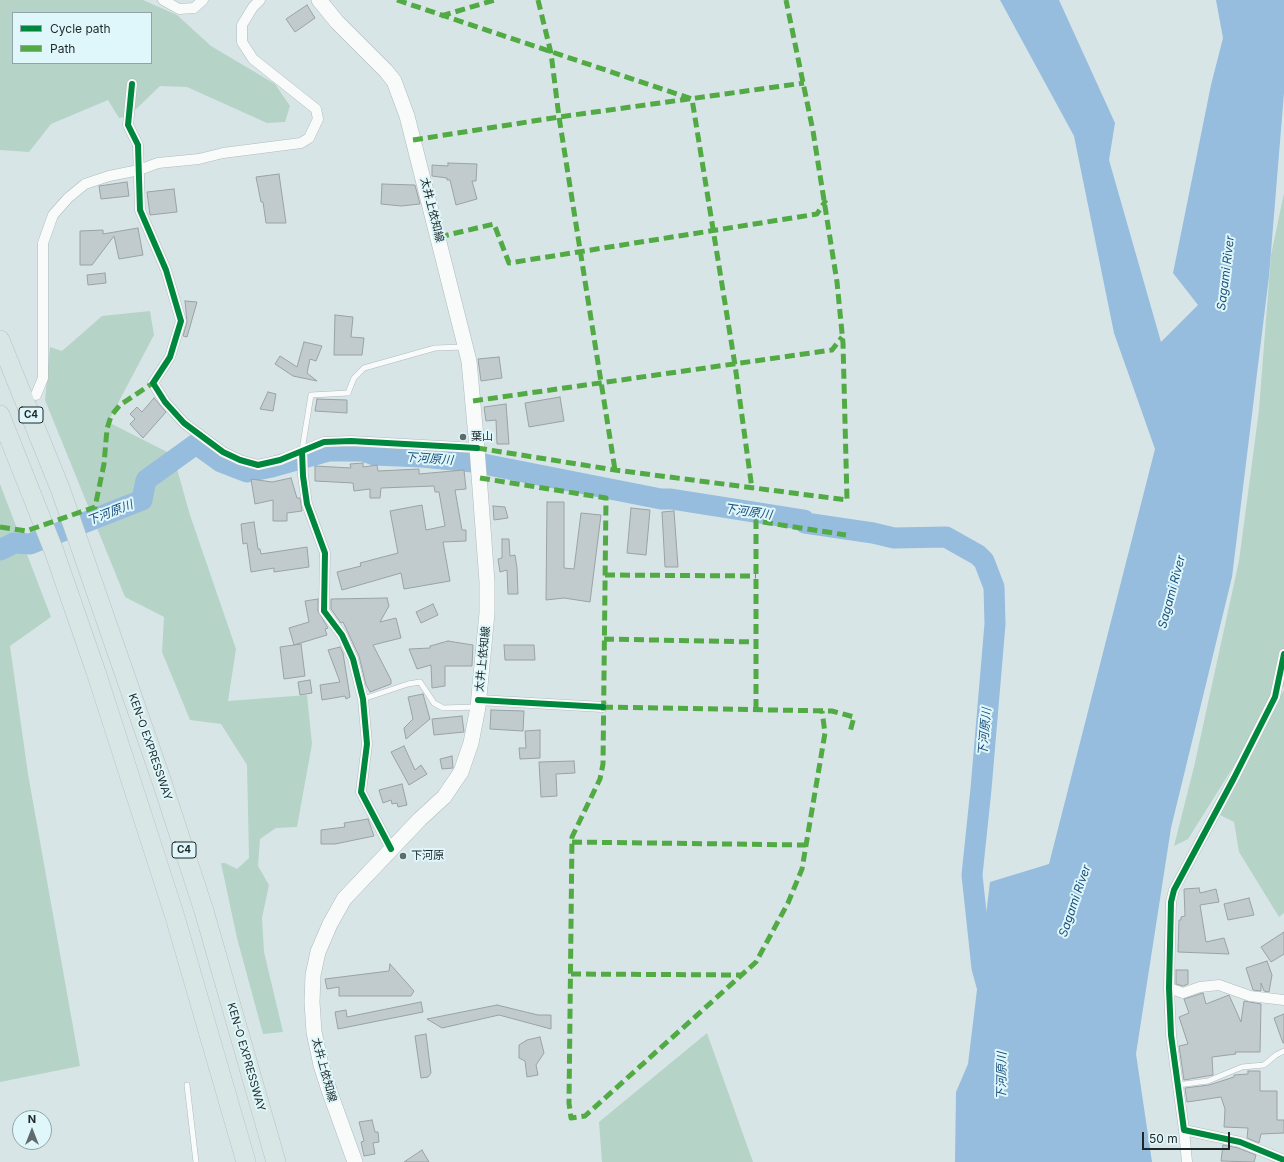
<!DOCTYPE html>
<html>
<head>
<meta charset="utf-8">
<style>
  body { margin:0 }
  #map { position:relative; width:1284px; height:1162px; overflow:hidden; background:#d8e5e7; font-family:Inter,sans-serif }
  canvas { display:block }
  .legend { position:absolute; left:12px; top:12px; width:140px; height:52px; box-sizing:border-box; background:#dff7fa; border:1px solid #92a4a6; margin:0; padding:5px 7px; list-style:none; font-size:12px; color:#1e2728 }
  .legend li { display:flex; align-items:center; gap:8px; height:20px }
  .legend b { width:20px; border:1px solid #92a4a6 }
  .north { position:absolute; left:12px; top:1110px; width:40px; height:40px; box-sizing:border-box; background:#dff7fa; border:1px solid #92a4a6; border-radius:50%; rotate:0deg; font-size:11px; font-weight:700; line-height:16px; text-align:center; color:#1e2728 }
  .north::after { content:''; display:block; margin:auto; width:14px; height:18px; background:#5f6a6b; clip-path:polygon(50% 0,100% 100%,50% 72%,0 100%) }
  .scale { position:absolute; left:1142px; top:1132px; width:88px; height:18px; box-sizing:border-box; border:2px solid #1e2728; border-top:0; padding-left:5px; font-size:12px; line-height:14px; white-space:nowrap; color:#1e2728; -webkit-text-stroke:3px #dff7fa; paint-order:stroke }
</style>
</head>
<body>
<div id="map">
<canvas width="1284" height="1162"></canvas>
<ul class="legend">
<li><b style="height:5px;background:#00873e"></b>Cycle path</li>
<li><b style="height:5px;background:#52aa44"></b>Path</li>
</ul>
<div class="north">N</div>
<div class="scale">50 m</div>
</div>
<script>
const g = document.querySelector('canvas').getContext('2d');
g.lineJoin = 'round';
function paint(path, color) { g.fillStyle = color; g.fill(path, 'evenodd'); }
const poly = rows => new Path2D(rows.map(r => 'M' + r).join(''));
function trace(path, color, width, dash) { g.strokeStyle = color; g.lineWidth = width; g.lineCap = dash ? 'butt' : 'round'; g.setLineDash(dash || []); g.stroke(path); }
function write(font, color, halo, rows, align = 'center') {
  g.font = font + ' Inter,"Noto Sans JP",sans-serif'; g.lineWidth = 4; g.setLineDash([]); g.textBaseline = 'middle'; g.strokeStyle = halo; g.fillStyle = color; for (const [text, x, y, turn = 0] of rows) {
    g.save(); g.translate(x, y); g.rotate((+turn || 0) * Math.PI / 180); g.textAlign = isNaN(turn) ? turn : align; if (halo) g.strokeText(text, 0, 0); g.fillText(text, 0, 0); g.restore();
  }
}
const green = poly([
  [0,0,143,0,177,15,211,46,275,84,290,106,285,122,267,123,187,87,160,86,129,116,119,118,108,100,51,124,29,152,0,150],
  [13,13,151,13,151,63,13,63],
  [1284,193,1284,686,1188,839,1174,846,1194,767,1239,561,1259,410,1271,255],
  [150,311,154,335,108,422,173,455,190,515,236,649,228,701,307,695,312,744,297,827,276,828,260,839,258,866,269,885,262,918,264,952,283,1032,263,1034,237,938,221,863,225,863,237,869,249,858,247,765,221,724,190,720,162,652,164,617,125,597,45,400,50,347,62,351,102,316],
  [0,484,51,617,10,646,28,774,80,1066,0,1082],
  [1284,690,1284,913,1279,917,1239,852,1234,822,1220,815,1269,714],
  [707,1033,753,1162,602,1162,599,1122]
]);
const water = poly([
  [1000,0,1059,0,1115,123,1109,160,1161,342,1198,305,1173,273,1211,85,1223,38,1216,0,1284,0,1284,93,1269,276,1232,577,1171,828,1136,1054,1152,1162,955,1162,956,1092,968,1064,990,882,1049,864,1155,449,1114,333,1074,136]
]);
const river = poly([
  [0,550,14,543,30,544,142,500,146,480,196,444,221,462,247,472,272,467,329,451,363,451,374,455,422,457,473,462,661,499,671,499,804,520,805,523,873,533,894,538,946,537,978,555,984,561,994,587,995,624,981,789,972,875,982,968,987,986]
]);
const building = poly([
  [307,5,315,18,295,32,286,19,307,5],
  [448,163,477,164,476,181,472,181,477,199,456,205,450,180,447,180,447,178,432,176,432,165,448,166,448,163],
  [279,174,286,223,266,223,263,202,261,202,256,177,279,174],
  [127,182,129,196,101,199,99,186,127,182],
  [382,184,415,185,420,204,401,206,381,204,382,184],
  [174,189,177,212,150,215,147,192,174,189],
  [138,228,143,255,119,259,114,236,92,265,80,265,80,231,103,230,103,234,138,228],
  [105,273,106,283,88,285,87,275,105,273],
  [185,301,197,302,187,337,183,336,187,322,185,301],
  [335,315,353,317,351,337,364,338,362,355,334,355,335,315],
  [304,342,322,346,316,361,310,359,307,373,317,381,293,376,275,364,280,356,297,367,304,342],
  [499,357,502,378,481,381,478,359,499,357],
  [268,392,276,394,273,411,260,409,268,392],
  [560,397,564,421,529,427,525,403,560,397],
  [154,398,166,412,143,438,130,424,135,419,130,414,137,407,142,412,154,398],
  [317,399,347,400,347,413,315,411,317,399],
  [506,404,509,444,497,444,496,420,486,421,484,407,506,404],
  [363,463,363,467,377,465,378,471,419,469,419,474,464,470,466,489,455,490,462,530,466,530,466,541,443,542,450,581,404,589,401,573,342,590,337,572,361,566,360,563,398,553,390,511,422,505,426,530,445,526,439,492,435,492,434,486,381,488,380,498,370,498,370,489,354,491,353,483,315,481,315,466,351,468,350,464,363,463],
  [291,478,297,498,300,498,302,511,287,513,287,521,273,521,273,500,255,504,251,479,272,482,291,478],
  [547,502,564,502,564,568,574,569,581,513,601,515,590,602,564,598,546,600,547,502],
  [493,506,505,507,508,518,494,520,493,506],
  [631,508,650,510,646,555,627,553,631,508],
  [674,511,678,567,665,567,662,512,674,511],
  [254,522,258,549,260,549,261,554,307,547,309,567,274,572,274,568,251,572,247,543,243,544,241,524,254,522],
  [502,539,509,539,510,556,515,555,517,568,518,594,508,594,507,570,500,572,498,559,502,558,502,539],
  [387,598,389,606,380,622,396,618,401,638,373,645,391,680,391,684,370,692,366,685,359,656,343,622,341,623,331,609,331,599,387,598],
  [318,599,318,611,328,628,325,629,327,635,294,645,289,628,309,622,305,601,318,599],
  [433,604,438,615,421,623,416,612,433,604],
  [448,641,473,645,472,666,445,666,445,686,432,688,431,665,417,669,409,649,430,648,430,646,448,641],
  [301,644,305,676,284,679,280,647,301,644],
  [504,645,534,645,535,660,505,660,504,645],
  [340,647,343,653,350,697,346,699,345,696,322,700,320,685,340,682,328,650,340,647],
  [310,680,312,693,300,695,298,682,310,680],
  [423,694,430,719,406,739,404,728,413,719,408,697,423,694],
  [491,710,524,711,523,731,490,729,491,710],
  [462,716,464,732,434,735,432,719,462,716],
  [540,730,540,758,520,759,519,748,526,748,525,731,540,730],
  [404,746,415,770,421,765,427,774,409,785,391,752,404,746],
  [452,756,453,768,442,769,440,759,452,756],
  [574,761,575,773,556,774,557,796,541,797,539,762,574,761],
  [402,784,407,805,398,807,397,803,392,804,391,800,383,803,379,790,402,784],
  [368,819,374,836,335,844,321,844,321,830,345,827,344,823,368,819],
  [1199,888,1200,893,1216,889,1219,902,1200,905,1206,942,1224,938,1229,954,1178,952,1179,920,1181,920,1181,917,1185,916,1184,889,1199,888],
  [1249,898,1254,915,1228,920,1224,904,1249,898],
  [1284,932,1284,954,1271,962,1261,947,1284,932],
  [1267,961,1272,975,1269,992,1264,991,1261,983,1261,991,1253,990,1246,968,1267,961],
  [390,964,414,991,411,996,339,996,339,987,327,989,325,979,389,971,390,964],
  [1176,970,1188,970,1188,984,1183,986,1176,984,1176,970],
  [1203,993,1206,1004,1229,995,1241,1022,1244,1001,1261,1004,1260,1052,1235,1052,1236,1054,1212,1057,1213,1075,1184,1080,1179,1046,1188,1044,1179,1017,1189,1013,1184,999,1203,993],
  [421,1002,423,1012,338,1029,335,1012,346,1010,347,1017,421,1002],
  [497,1005,538,1015,551,1015,551,1029,499,1015,442,1028,427,1019,497,1005],
  [1284,1014,1284,1043,1283,1043,1274,1018,1284,1014],
  [426,1034,431,1073,428,1077,421,1078,415,1036,426,1034],
  [540,1037,544,1053,536,1065,538,1075,527,1077,525,1061,519,1058,519,1045,527,1040,540,1037],
  [1248,1071,1260,1071,1260,1091,1277,1091,1277,1120,1284,1120,1284,1133,1261,1134,1259,1143,1247,1138,1248,1128,1224,1127,1225,1109,1221,1097,1187,1102,1185,1088,1209,1085,1234,1077,1234,1075,1248,1074,1248,1071],
  [372,1120,375,1132,378,1132,379,1142,373,1143,375,1154,364,1156,361,1142,364,1141,359,1122,372,1120],
  [1223,1145,1238,1148,1256,1155,1254,1162,1221,1161,1223,1145],
  [422,1150,429,1162,404,1162,422,1150]
]);
const service = poly([
  [302,450,311,395,348,393,354,378,364,368,435,348,464,347],
  [363,699,408,684,420,682,434,703,443,708,477,707],
  [187,1085,196,1162],
  [1177,1085,1208,1081,1242,1067,1264,1065,1276,1055,1284,1051]
]);
const minor = poly([
  [163,0,179,9,194,8,203,0],
  [132,84,128,125,138,145,140,210,166,270,181,321,170,357,153,383,165,402,184,423,223,452,240,460,258,465,280,460,324,442,351,441,477,448],
  [36,395,43,378,43,243,53,215,68,198,85,184,109,176,139,170,158,163,199,159,223,153,301,143,309,138,318,119,316,109,253,59,242,42,242,25,253,7,260,0],
  [302,451,303,476,307,504,325,553,324,611,342,635,353,659,363,699,367,744,361,792,391,849],
  [1284,654,1275,697,1234,778,1174,890,1171,902,1169,988,1171,1035,1184,1130,1240,1142,1284,1160],
  [478,700,603,707],
  [1169,988,1183,993,1200,987,1219,985,1250,996,1284,1000],
  [1184,1130,1187,1162]
]);
const secondary = poly([
  [319,0,337,22,386,71,394,81,407,116,469,361,477,448,487,582,487,613,478,707,471,743,461,772,444,797,420,819,344,899,330,924,318,952,313,975,312,1002,314,1032,321,1065,330,1093,355,1162]
]);
const motorway = poly([
  [0,340,61,491,162,782,204,911,276,1162],
  [0,415,54,551,96,672,175,917,246,1162]
]);
const quiet = poly([
  [397,0,692,99,735,365,752,489],
  [538,0,551,53,559,117,615,470],
  [441,16,495,0],
  [413,140,559,117,804,83],
  [439,237,494,224,509,263,817,214,826,200],
  [473,401,832,350,842,337],
  [477,448,615,470,847,500,843,343,837,282,813,131,786,0],
  [480,478,606,498,603,764,600,779,572,837,569,1103,571,1118,585,1116,756,962,788,903,802,869,825,733,822,711],
  [0,527,26,531,95,507,104,464,107,429,111,416,120,405,153,383],
  [605,575,756,576],
  [604,639,756,642],
  [603,707,832,711,854,717,850,732],
  [756,709,756,521,846,535],
  [572,842,806,845],
  [571,974,742,975]
]);
const cycleway = poly([
  [132,84,128,125,138,145,140,210,166,270,181,321,170,357,153,383,165,402,184,423,223,452,240,460,258,465,280,460,324,442,351,441,477,448],
  [302,451,303,476,307,504,325,553,324,611,342,635,353,659,363,699,367,744,361,792,391,849],
  [1284,654,1275,697,1234,778,1174,890,1171,902,1169,988,1171,1035,1184,1130,1240,1142,1284,1160],
  [478,700,603,707]
]);
const markers = [
  [463,437,4,"#5f6a6b"],
  [403,856,4,"#5f6a6b"]
];
const shields = [
  [31,415,24],
  [184,850,24]
];
const shieldNames = [
  ["C4",31,415],
  ["C4",184,850]
];
const streetNames = [
  ["太井上依知線",432,210,76],
  ["太井上依知線",483,659,-84],
  ["KEN-O EXPRESSWAY",150,747,71],
  ["KEN-O EXPRESSWAY",246,1057,74],
  ["太井上依知線",324,1070,75]
];
const poiNames = [
  ["葉山",471,437],
  ["下河原",411,856]
];
const waterNames = [
  ["Sagami River",1226,273,-83],
  ["下河原川",429,459,4],
  ["下河原川",748,512,8],
  ["下河原川",110,513,-21],
  ["Sagami River",1172,592,-75],
  ["下河原川",985,732,-85],
  ["Sagami River",1075,901,-71],
  ["下河原川",1002,1076,-89]
];
paint(green, '#b6d3c8');
paint(water, '#96bcde');
trace(river, '#96bcde', 21);
paint(building, '#c1cbce');
trace(building, '#99a2a4', 1);
trace(service, '#b0babc', 6);
trace(minor, '#b0babc', 11);
trace(secondary, '#b0babc', 16);
trace(motorway, '#bbc2c3', 20);
trace(service, '#f9fbfb', 5);
trace(minor, '#f9fbfb', 10);
trace(secondary, '#f9fbfb', 15);
trace(motorway, '#d8e7e5', 19);
trace(quiet, '#52aa44', 5, [10, 5]);
trace(cycleway, '#00873e', 6);
for (const [x, y, r, color] of markers) { const dot = new Path2D(); dot.arc(x, y, r, 0, 2 * Math.PI); g.fillStyle = color; g.fill(dot); trace(dot, '#dff7fa', 1.5); }
for (const [x, y, w] of shields) { const box = new Path2D(); box.roundRect(x - w / 2, y - 8, w, 16, 3); g.fillStyle = '#dff7fa'; g.fill(box); trace(box, '#1e2728', 1); }
write('bold 10px', '#1e2728', null, shieldNames);
write('11px', '#1e2728', '#dff7fa', streetNames);
write('11px', '#1e2728', '#dff7fa', poiNames, 'left');
write('italic 12px', '#1a4e7c', '#dff7fa', waterNames);
</script>
</body>
</html>
